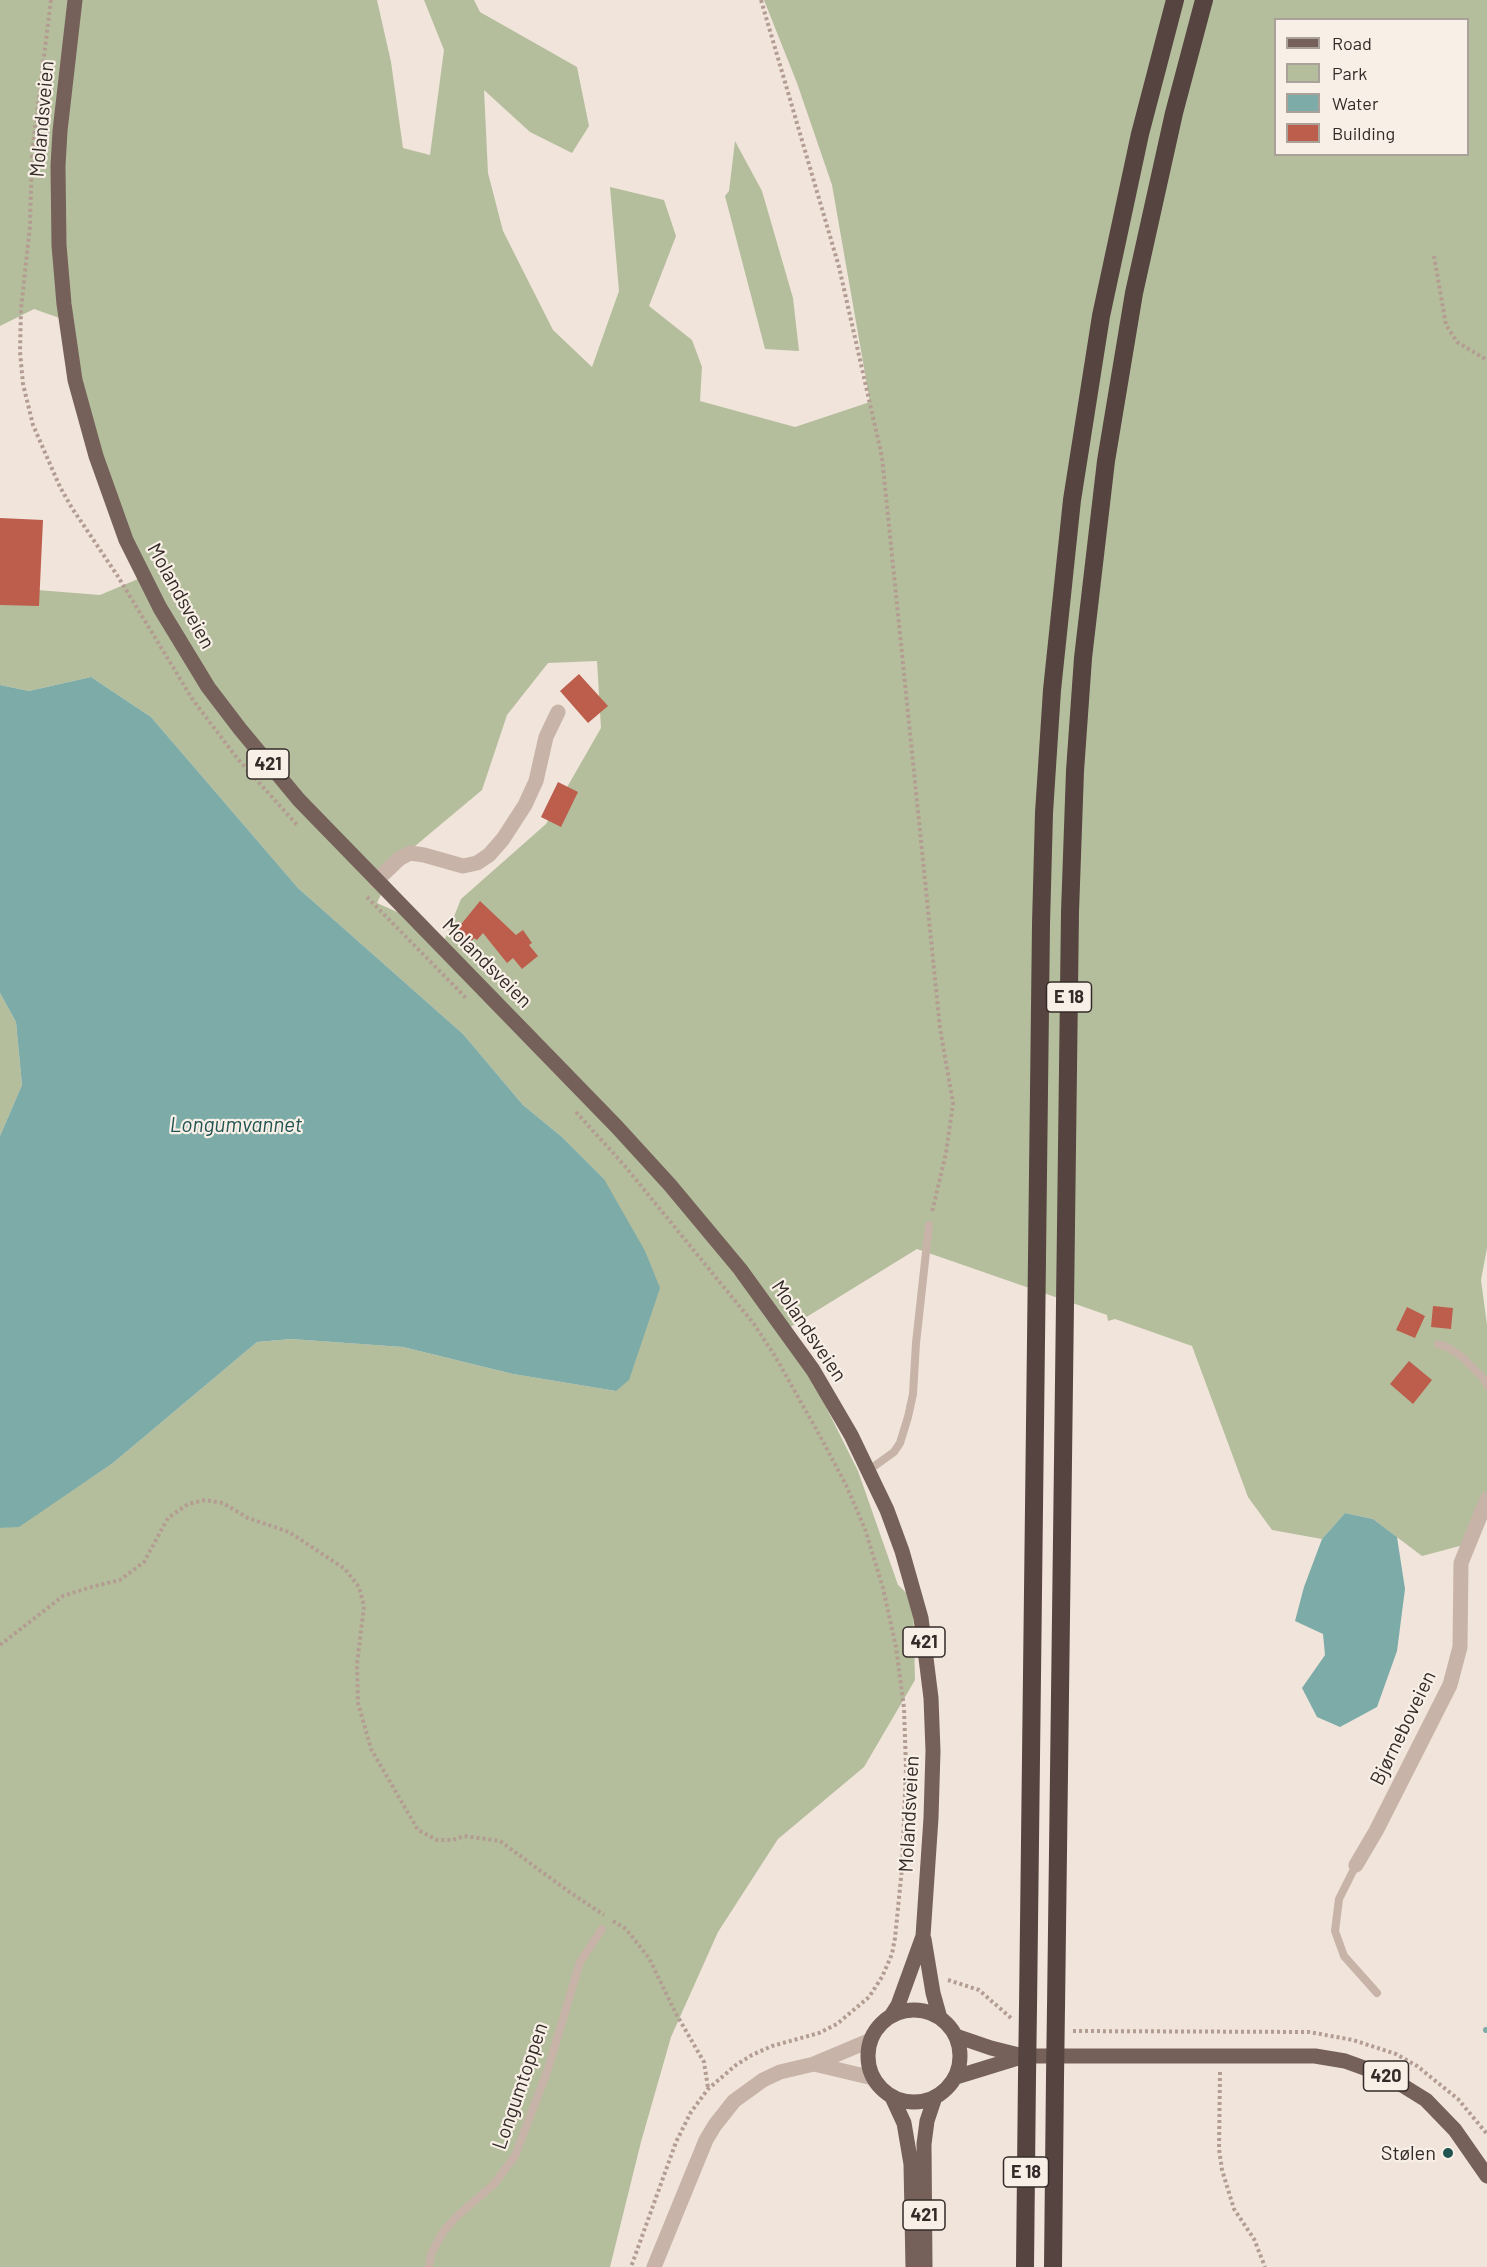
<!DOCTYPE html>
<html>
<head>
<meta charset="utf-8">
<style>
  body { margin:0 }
  #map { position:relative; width:1487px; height:2267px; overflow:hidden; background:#f0e4db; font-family:Barlow,sans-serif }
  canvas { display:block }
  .legend { position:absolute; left:1274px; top:18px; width:195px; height:138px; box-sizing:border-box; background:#f8efe7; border:2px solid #aaa19b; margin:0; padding:8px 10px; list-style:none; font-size:18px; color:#342b28 }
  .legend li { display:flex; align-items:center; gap:12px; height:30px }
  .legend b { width:30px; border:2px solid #aaa19b }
</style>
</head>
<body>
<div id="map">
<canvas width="1487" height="2267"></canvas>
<ul class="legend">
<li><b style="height:8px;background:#75615a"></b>Road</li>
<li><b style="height:16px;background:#b5be9c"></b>Park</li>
<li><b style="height:16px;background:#7caba8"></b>Water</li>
<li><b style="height:16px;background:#bd5d4c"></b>Building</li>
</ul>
</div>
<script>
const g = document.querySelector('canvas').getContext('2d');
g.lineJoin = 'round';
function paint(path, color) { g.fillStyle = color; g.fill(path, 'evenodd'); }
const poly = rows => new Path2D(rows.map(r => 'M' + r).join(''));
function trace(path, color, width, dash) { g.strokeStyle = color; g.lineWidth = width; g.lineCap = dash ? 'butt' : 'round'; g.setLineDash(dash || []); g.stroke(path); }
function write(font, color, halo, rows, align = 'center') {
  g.font = font + ' Barlow,sans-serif'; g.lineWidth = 4.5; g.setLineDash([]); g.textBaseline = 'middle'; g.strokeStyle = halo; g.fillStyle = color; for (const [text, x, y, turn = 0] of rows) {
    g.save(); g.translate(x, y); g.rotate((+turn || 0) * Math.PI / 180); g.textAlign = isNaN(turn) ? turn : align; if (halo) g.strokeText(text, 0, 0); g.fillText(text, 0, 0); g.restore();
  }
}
const green = poly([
  [0,0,377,0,391,62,403,148,430,155,444,50,424,0,474,0,480,12,577,67,589,126,572,153,530,132,484,90,488,173,503,231,553,330,592,367,619,291,610,187,664,200,676,236,649,306,692,340,702,367,700,401,795,427,870,402,832,185,797,83,764,0,1487,0,1487,1248,1481,1280,1487,1325,1487,1507,1471,1543,1422,1556,1373,1519,1345,1513,1322,1539,1272,1530,1248,1497,1192,1346,1115,1319,1108,1321,1107,1315,917,1249,787,1329,858,1471,898,1585,913,1599,915,1680,864,1767,778,1839,718,1932,671,2037,641,2142,610,2267,0,2267,0,1528,19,1526,113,1463,257,1342,291,1339,403,1347,513,1374,616,1391,604,1179,562,1137,523,1105,463,1034,298,888,151,717,91,677,29,691,0,685,0,587,100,595,138,579,101,485,68,321,34,309,0,326],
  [1276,20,1468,20,1468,154,1276,154],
  [597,661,601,728,546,824,461,899,445,939,428,926,377,903,396,862,482,790,507,715,548,663],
  [735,141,762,191,793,298,799,351,765,349,725,196,729,191],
  [0,993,16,1022,22,1085,0,1136]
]);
const water = poly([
  [91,677,151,717,298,888,463,1034,523,1105,562,1137,604,1179,645,1251,660,1288,629,1380,616,1391,513,1374,403,1347,291,1339,257,1342,113,1463,19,1527,0,1528,0,1136,22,1085,16,1022,0,993,0,685,29,691],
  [1345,1513,1373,1519,1397,1537,1405,1589,1397,1651,1377,1707,1340,1727,1317,1717,1302,1688,1325,1655,1323,1634,1295,1621,1304,1587,1322,1539]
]);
const stream = poly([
  [1486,2030,1487,2030]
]);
const building = poly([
  [0,518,43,520,39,606,0,605],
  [579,674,608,706,588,723,560,691],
  [558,782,578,792,561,827,541,817],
  [480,901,516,935,523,930,532,943,529,945,538,956,522,969,513,958,507,963,483,933,477,940,474,938,468,946,454,933],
  [1433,1306,1453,1308,1451,1329,1431,1327],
  [1407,1307,1425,1316,1415,1338,1396,1330],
  [1409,1361,1432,1380,1413,1404,1390,1384]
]);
const path = poly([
  [51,0,32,153,30,226,21,309,20,352,23,384,33,425,60,487,72,508,117,575,193,700,237,758,297,825],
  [761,0,839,267,882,457,940,1028,953,1103,946,1153,932,1212],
  [1434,256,1446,325,1457,342,1487,360],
  [367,897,467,999],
  [576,1112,624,1165,754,1324,775,1356,820,1436,846,1485,865,1529,883,1588,896,1647,904,1708,906,1768,902,1868,895,1938,892,1954,882,1977,869,1997,837,2024,819,2033,772,2046,752,2055,736,2065,708,2089,691,2112,676,2142,631,2267],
  [0,1645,63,1596,91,1587,120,1580,144,1562,168,1518,188,1504,205,1500,223,1503,248,1518,289,1532,345,1569,359,1587,364,1606,357,1664,358,1703,371,1749,418,1830,437,1840,453,1840,464,1836,500,1841,568,1891,604,1915],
  [613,1921,626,1929,649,1958,675,2012,704,2062,708,2088],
  [948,1980,979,1990,1011,2018],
  [1073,2031,1309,2032,1353,2040,1396,2054,1417,2066,1458,2099,1487,2134],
  [1220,2072,1219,2149,1222,2170,1234,2209,1254,2239,1265,2267]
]);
const lane = poly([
  [1438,1344,1447,1347,1461,1356,1483,1378,1487,1385],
  [869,1470,894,1452,900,1443,908,1417,913,1394,916,1343,929,1225],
  [1356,1865,1339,1899,1335,1931,1344,1956,1377,1993],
  [429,2267,431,2254,443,2232,456,2217,494,2184,515,2156,548,2069,580,1962,602,1929]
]);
const street = poly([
  [376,881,399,859,410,853,424,855,463,866,477,863,489,855,503,839,525,805,536,781,546,737,558,712],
  [1356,1865,1376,1831,1450,1685,1460,1647,1461,1563,1487,1499],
  [814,2064,873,2078],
  [654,2267,706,2140,715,2125,734,2101,763,2080,780,2072,814,2064,871,2040]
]);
const primary = poly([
  [75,0,60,131,58,166,59,245,64,304,75,380,96,456,126,540,160,608,208,687,240,729,299,800,617,1127,670,1185,740,1269,813,1370,851,1435,887,1510,902,1551,921,1618,931,1698,933,1751,931,1818,923,1936,898,2005,891,2016],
  [924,1939,933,1993,940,2018],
  '868 2056a46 46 0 1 1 92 0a46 46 0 1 1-92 0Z',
  [956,2036,991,2048,1023,2056,1315,2056,1345,2061,1389,2077,1426,2100,1455,2130,1487,2176],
  [956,2077,1021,2057],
  [892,2097,904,2123,911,2164,913,2267],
  [925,2267,924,2144,927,2121,935,2097]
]);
const highway = poly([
  [1028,2007,1041,924,1044,813,1052,690,1072,500,1101,316,1140,134,1175,0],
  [1056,2007,1070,912,1075,771,1083,658,1106,461,1134,293,1174,113,1204,0],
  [1025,2267,1027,2076],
  [1053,2267,1055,2077]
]);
const highwayBridge = poly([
  [1027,2076,1028,2007],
  [1055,2077,1056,2007]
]);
const markers = [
  [1448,2153,6,"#205351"]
];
const shields = [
  [268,764,42],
  [1069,997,45],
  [924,1642,42],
  [1386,2076,45],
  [1026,2172,45],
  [924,2215,42]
];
const shieldNames = [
  ["421",268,764],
  ["E 18",1069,997],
  ["421",924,1642],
  ["420",1386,2076],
  ["E 18",1026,2172],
  ["421",924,2215]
];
const streetNames = [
  ["Molandsveien",42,119,-85],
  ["Molandsveien",181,596,61],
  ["Molandsveien",487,963,45],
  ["Molandsveien",809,1331,56],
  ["Bjørneboveien",1403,1728,-64],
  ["Molandsveien",909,1814,-87],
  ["Longumtoppen",520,2086,-71]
];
const poiNames = [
  ["Stølen",1436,2153]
];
const waterNames = [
  ["Longumvannet",236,1125]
];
paint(green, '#b5be9c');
paint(water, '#7caba8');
trace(stream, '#7caba8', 6);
paint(building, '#bd5d4c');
trace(path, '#b39d92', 4, [3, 3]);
trace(lane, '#c7b3a8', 8);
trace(street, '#c7b3a8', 15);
trace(primary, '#75615a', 15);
trace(highway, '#55443f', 18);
trace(highwayBridge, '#55443f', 18);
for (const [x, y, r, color] of markers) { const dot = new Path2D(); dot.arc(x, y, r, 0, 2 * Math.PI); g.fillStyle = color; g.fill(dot); trace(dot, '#f8efe7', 2); }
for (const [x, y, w] of shields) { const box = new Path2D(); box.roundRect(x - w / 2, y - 15, w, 30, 4.5); g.fillStyle = '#f8efe7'; g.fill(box); trace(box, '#342b28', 1.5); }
write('bold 18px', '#342b28', null, shieldNames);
write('20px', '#342b28', '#f8efe7', streetNames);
write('20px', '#342b28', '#f8efe7', poiNames, 'right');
write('italic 21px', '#205351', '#f8efe7', waterNames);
</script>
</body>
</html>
